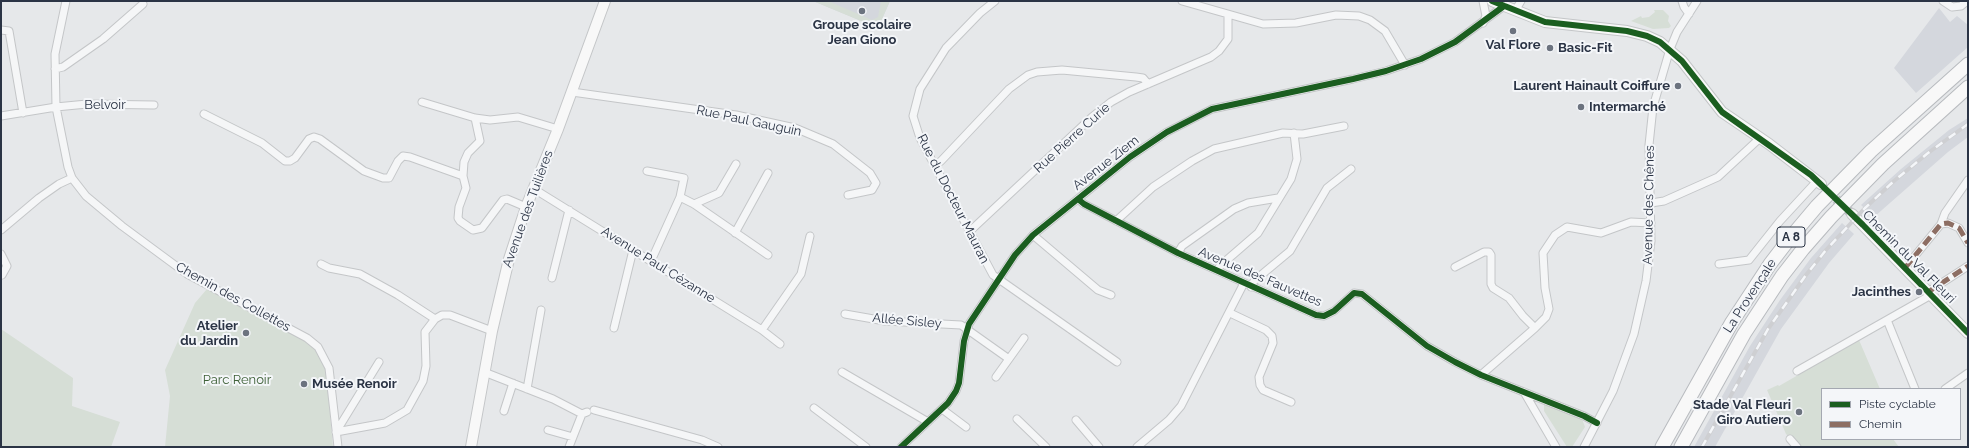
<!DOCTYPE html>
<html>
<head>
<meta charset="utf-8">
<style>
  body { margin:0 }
  #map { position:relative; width:1969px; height:448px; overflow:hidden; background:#e6e8ea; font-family:Raleway,sans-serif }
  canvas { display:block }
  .frame { position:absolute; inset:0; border:2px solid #2b3445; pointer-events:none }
  .legend { position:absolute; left:1821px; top:388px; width:140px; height:52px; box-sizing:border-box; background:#f4f6f9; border:1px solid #a4a8b1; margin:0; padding:5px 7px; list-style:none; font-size:12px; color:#2b3445 }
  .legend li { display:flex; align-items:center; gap:8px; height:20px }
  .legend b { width:20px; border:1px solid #a4a8b1 }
</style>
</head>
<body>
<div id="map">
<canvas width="1969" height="448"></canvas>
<div class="frame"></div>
<ul class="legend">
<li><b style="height:5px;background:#1b5e20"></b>Piste cyclable</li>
<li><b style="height:5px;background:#8d6e63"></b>Chemin</li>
</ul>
</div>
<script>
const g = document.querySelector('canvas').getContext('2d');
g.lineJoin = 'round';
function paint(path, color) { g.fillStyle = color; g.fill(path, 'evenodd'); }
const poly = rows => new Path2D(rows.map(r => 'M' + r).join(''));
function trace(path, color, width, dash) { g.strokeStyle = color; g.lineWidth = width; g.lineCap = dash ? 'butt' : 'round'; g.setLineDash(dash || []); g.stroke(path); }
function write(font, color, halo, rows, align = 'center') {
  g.font = font + ' Raleway,sans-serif'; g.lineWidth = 4; g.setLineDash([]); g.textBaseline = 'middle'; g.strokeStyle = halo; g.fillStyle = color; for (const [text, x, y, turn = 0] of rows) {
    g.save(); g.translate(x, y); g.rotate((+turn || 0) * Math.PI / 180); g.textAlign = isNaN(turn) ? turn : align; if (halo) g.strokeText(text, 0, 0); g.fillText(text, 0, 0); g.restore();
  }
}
const built = poly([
  [813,1,890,1,878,28],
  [1939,8,1950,22,1957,16,1968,25,1968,47,1916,93,1894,68],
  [1968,118,1968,137,1948,152,1874,217,1861,205,1901,169,1949,130],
  [1842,223,1854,234,1829,263,1781,329,1715,447,1694,447,1750,346,1780,300,1811,258]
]);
const green = poly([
  [813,1,828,1,872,20,878,17,881,1,890,1,878,28],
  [1654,10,1663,10,1669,16,1668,21,1671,26,1669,28,1653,29,1631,21,1641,16,1642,18,1649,17,1655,12],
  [207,289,307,340,320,351,326,370,333,447,165,447,170,396,165,370,195,303],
  [1,329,73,378,72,406,120,422,111,447,1,446],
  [1859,340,1880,389,1822,389,1822,439,1893,439,1899,447,1799,447,1786,434,1767,390,1778,385,1779,386],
  [1544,403,1582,419,1585,427,1572,447,1567,447,1544,411]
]);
const secondaryTunnel = poly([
  [1825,189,1852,214]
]);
const street = poly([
  [66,1,55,54,56,107,68,167,72,178,86,196,122,226,187,274,307,338,318,347,329,368,338,447],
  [995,1,980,13,946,48,920,89,913,116,920,138,993,275,1117,362],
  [1182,1,1263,24,1296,23,1336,15,1359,16,1370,20,1385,31,1405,65],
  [1682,1,1684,7,1689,14],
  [1943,1,1952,7,1961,6,1967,1],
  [1515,11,1521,1],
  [1483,23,1486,16,1483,1],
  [1,30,9,31,23,113],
  [55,69,63,67,103,39,143,4],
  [572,92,736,115,795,128,833,144,870,173,876,183,872,190,848,195],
  [422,102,475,118,490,120,518,117,558,129],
  [204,114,262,143,285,161,290,161,295,158,309,139,314,137,320,139,364,171,383,178,389,178,398,161,403,156,410,157,463,176,466,188,459,207,458,218,460,221,473,230,482,228,503,200,507,199,526,207],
  [1,116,56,107,87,104,154,105],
  [935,165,941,161,1009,89,1028,75,1037,72,1062,70,1136,77,1143,78,1148,84],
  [647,171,684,178,680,197,651,261],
  [463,176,464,162,468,153,480,141,475,118],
  [534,189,762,330,780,344],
  [680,197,694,204,768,255],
  [1078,199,1084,204,1178,253,1316,315,1324,316,1334,311,1354,293,1362,294,1427,346,1455,362,1481,375,1584,416,1597,423],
  [1651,203,1664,201,1718,177,1760,138],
  [694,204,719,193,736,164],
  [1116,221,1153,187,1192,161,1214,149,1283,133,1303,134,1344,126],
  [1941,224,1945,213,1968,180],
  [1,230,39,198,59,184,72,178],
  [969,232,1092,117,1111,102,1129,92,1211,57,1219,51,1228,39,1228,15],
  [735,233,768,173],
  [1033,235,1098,290,1111,295],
  [1178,253,1182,246,1234,209,1248,203,1278,198],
  [1,254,7,266,2,275],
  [321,264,329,268,360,274,398,295,435,319],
  [1719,264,1749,260,1780,221,1817,181],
  [1455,267,1484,252,1489,252,1491,255,1491,284,1493,288,1509,298,1523,316,1535,328,1481,375],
  [1905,268,1941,224,1948,223,1959,228,1968,243],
  [1217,270,1221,265,1258,233,1291,179,1297,159,1294,133],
  [552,278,569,210],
  [1251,287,1254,281,1290,251,1327,188,1351,169],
  [1928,292,1968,266],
  [1230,313,1266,330,1272,336,1273,343,1259,377,1260,385,1263,390,1291,402],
  [845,314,885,321,961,325,1009,359],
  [1887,320,1915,389],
  [614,328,633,250],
  [1535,328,1546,317,1549,309,1545,288,1543,253,1555,235,1567,227,1601,233,1631,222,1651,223],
  [762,330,801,274,810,236],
  [1797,371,1931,295],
  [484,372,553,399,582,414],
  [842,372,928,422],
  [996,377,1024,338],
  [527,389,541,310],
  [1945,389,1968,373],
  [1524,392,1556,447],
  [814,408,866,447],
  [942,409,966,427],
  [594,410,702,440,718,447],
  [504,411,513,383],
  [1017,419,1046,447],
  [1076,420,1099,447],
  [548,430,573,437],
  [336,432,385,423,407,410,423,381,426,366,425,332,435,319,442,315,450,315,492,331],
  [336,432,379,362],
  [1790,439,1797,447],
  [569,447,582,414,587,412],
  [901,447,948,403,956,391,959,383,964,341,969,324,1015,255,1033,235,1130,157,1167,132,1212,109,1353,79,1386,71,1421,59,1455,42,1504,6],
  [1137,447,1169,420,1181,406,1244,283],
  [1584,447,1613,391,1634,334,1646,281,1651,241,1649,145,1653,107,1670,49,1677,32,1697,1]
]);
const secondary = poly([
  [1492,1,1545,22,1627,31,1647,36,1660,42,1682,61,1722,112,1769,144,1821,184],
  [1852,214,1968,333],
  [471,447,492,331,509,259,526,207,558,129,605,1]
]);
const highway = poly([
  [1662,447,1732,322,1770,264,1790,238,1817,206,1871,151,1968,64],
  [1681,447,1744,334,1782,276,1803,249,1831,217,1883,164,1968,87]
]);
const rail = poly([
  [1702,447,1768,329,1806,275,1826,250,1865,208,1894,181,1928,153,1968,124]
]);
const quiet = poly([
  [1905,268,1941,224,1948,223,1959,228,1968,243],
  [1928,292,1968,266]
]);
const cycleway = poly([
  [1492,1,1545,22,1627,31,1647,36,1660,42,1682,61,1722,112,1811,175,1863,225,1968,333],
  [1078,199,1084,204,1178,253,1316,315,1324,316,1334,311,1354,293,1362,294,1427,346,1455,362,1481,375,1584,416,1597,423],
  [901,447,948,403,956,391,959,383,964,341,969,324,1015,255,1033,235,1130,157,1167,132,1212,109,1353,79,1386,71,1421,59,1455,42,1504,6]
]);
const markers = [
  [862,11,4,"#6c737f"],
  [1513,31,4,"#6c737f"],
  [1550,48,4,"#6c737f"],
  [1678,86,4,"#6c737f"],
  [1581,107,4,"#6c737f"],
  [1919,292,4,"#6c737f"],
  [246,333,4,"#6c737f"],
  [304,384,4,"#6c737f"],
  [1799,412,4,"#6c737f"]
];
const shields = [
  [1791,237,28]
];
const shieldNames = [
  ["A 8",1791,237]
];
const poiNames = [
  ["Groupe scolaire",862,25,"center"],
  ["Jean Giono",862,40,"center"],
  ["Val Flore",1513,45,"center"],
  ["Basic-Fit",1558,48,"left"],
  ["Laurent Hainault Coiffure",1670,86],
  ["Intermarché",1589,107,"left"],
  ["Jacinthes",1911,292],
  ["Atelier",238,326],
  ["du Jardin",238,341],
  ["Musée Renoir",312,384,"left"],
  ["Stade Val Fleuri",1791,405],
  ["Giro Autiero",1791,420]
];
const streetNames = [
  ["Belvoir",105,105],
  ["Rue Paul Gauguin",749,121,12],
  ["Rue Pierre Curie",1072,138,-42],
  ["Avenue Ziem",1106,163,-38],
  ["Rue du Docteur Mauran",953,199,63],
  ["Avenue des Chênes",1649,205,-89],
  ["Avenue des Tuilières",528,209,-70],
  ["Chemin du Val Fleuri",1909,257,45],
  ["Avenue Paul Cézanne",658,265,32],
  ["Avenue des Fauvettes",1260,277,23],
  ["La Provençale",1750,296,-57],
  ["Chemin des Collettes",233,297,29],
  ["Allée Sisley",907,321,5]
];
const parkNames = [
  ["Parc Renoir",237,380]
];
paint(built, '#d4d7dd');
paint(green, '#d6ded6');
trace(secondaryTunnel, '#c1c4c9', 10, [10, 5]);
trace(street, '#c4c6c8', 9);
trace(secondary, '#c4c6c8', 12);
trace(highway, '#b8bbbf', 15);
trace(street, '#f5f6f7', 7);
trace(secondary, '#f8f8f8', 10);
trace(highway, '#f8f8f8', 13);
trace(rail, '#cecfd2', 4);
trace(rail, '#f4f6f9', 2.5, [8]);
trace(quiet, '#8d6e63', 5, [10, 5]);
trace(cycleway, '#1b5e20', 6);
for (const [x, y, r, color] of markers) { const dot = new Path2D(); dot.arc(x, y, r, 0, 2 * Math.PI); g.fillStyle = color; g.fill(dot); trace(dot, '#f4f6f9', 1.5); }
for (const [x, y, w] of shields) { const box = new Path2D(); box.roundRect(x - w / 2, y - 10, w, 20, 3); g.fillStyle = '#f4f6f9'; g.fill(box); trace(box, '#2b3445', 1); }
write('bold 12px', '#2b3445', null, shieldNames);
write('bold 13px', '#2b3445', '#f4f6f9', poiNames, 'right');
write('13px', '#2b3445', '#f4f6f9', streetNames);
write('13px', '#3f6138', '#f4f6f9', parkNames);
</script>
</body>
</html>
